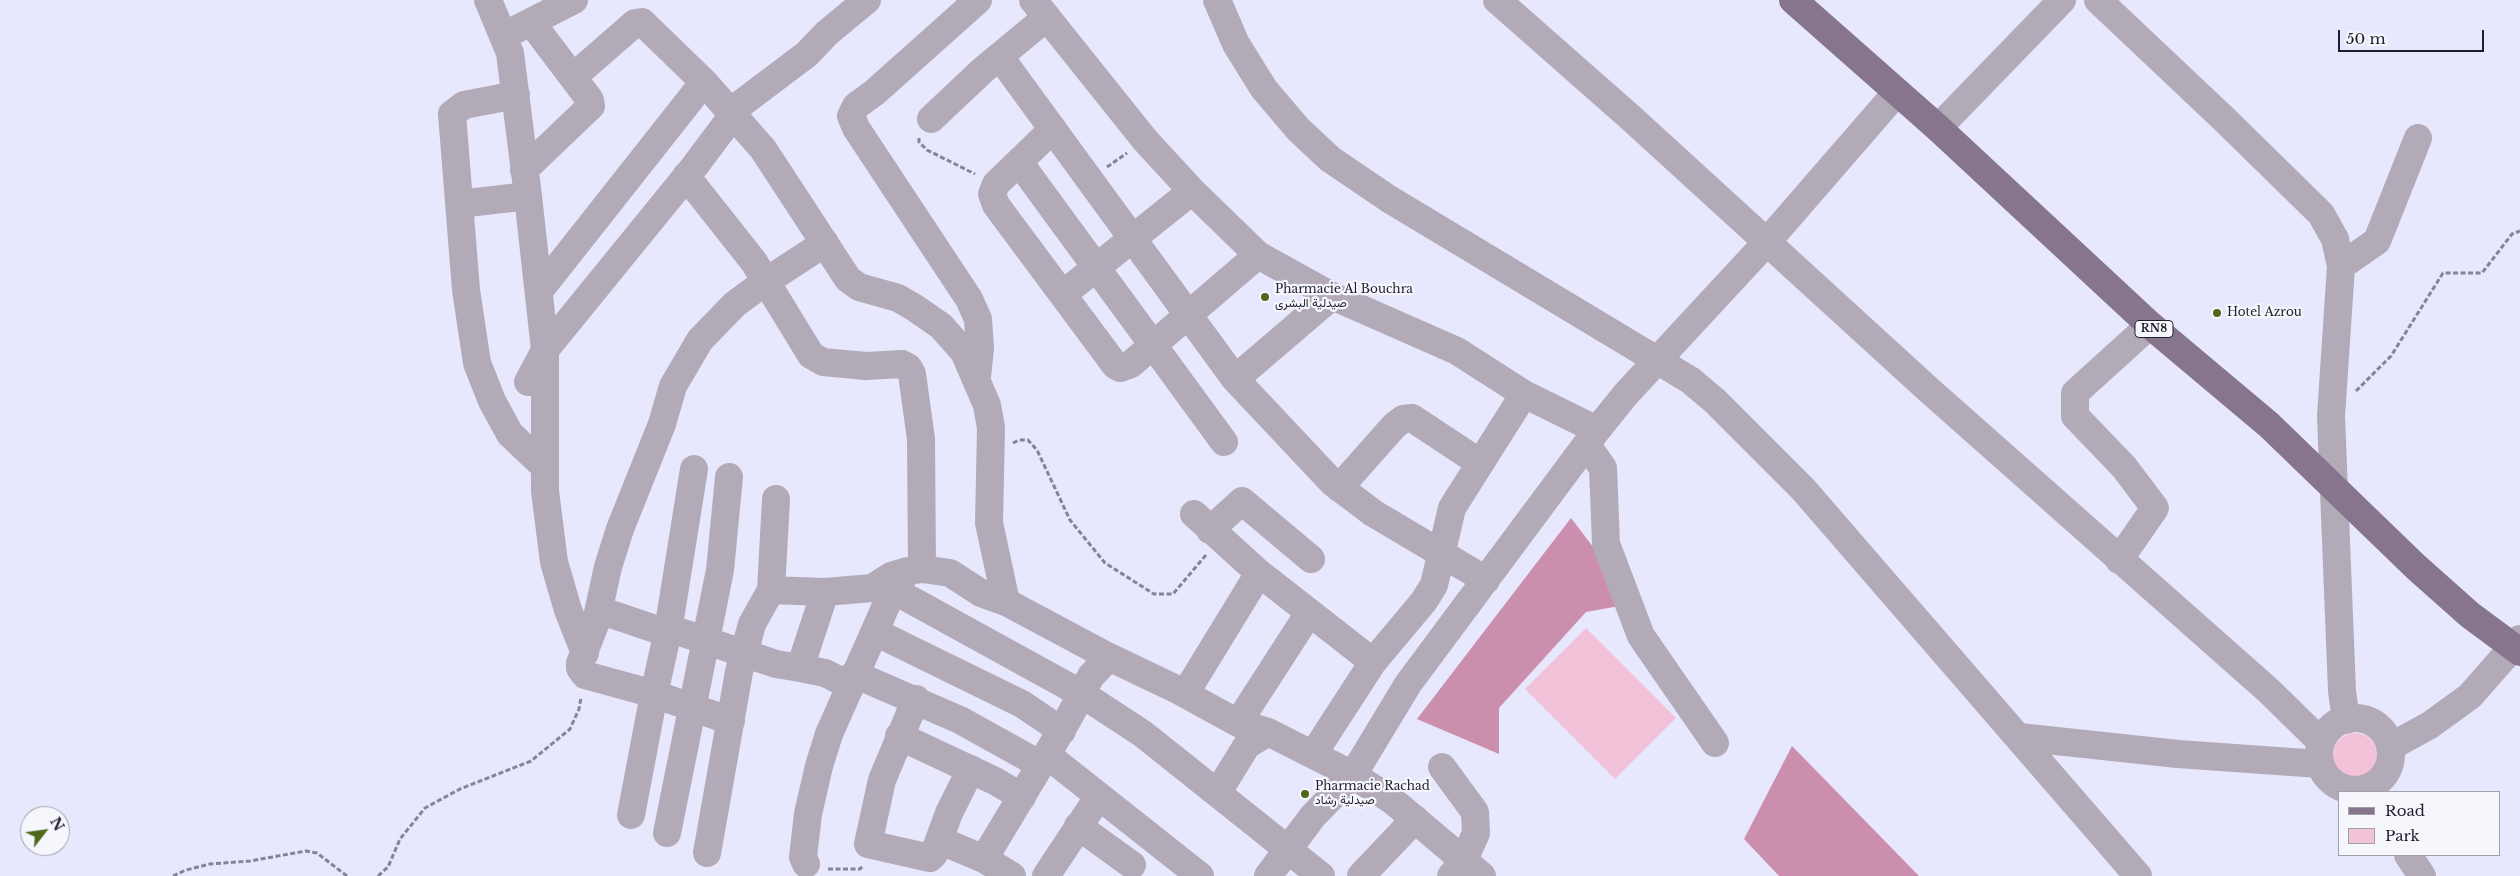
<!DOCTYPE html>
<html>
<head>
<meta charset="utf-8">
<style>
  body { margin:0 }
  #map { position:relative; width:2520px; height:876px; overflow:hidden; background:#e7e7fd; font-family:"Libre Baskerville",serif }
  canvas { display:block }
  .legend { position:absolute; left:2338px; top:791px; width:162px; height:65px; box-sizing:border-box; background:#f6f6fd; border:1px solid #a0a0a9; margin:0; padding:6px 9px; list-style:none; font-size:15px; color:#1f1f2b }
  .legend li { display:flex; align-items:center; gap:10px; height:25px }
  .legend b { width:25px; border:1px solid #a0a0a9 }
  .north { position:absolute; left:20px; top:806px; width:50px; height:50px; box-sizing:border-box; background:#f6f6fd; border:1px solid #a0a0a9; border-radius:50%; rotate:60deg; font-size:14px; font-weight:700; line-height:20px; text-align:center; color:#1f1f2b }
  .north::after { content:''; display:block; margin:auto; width:18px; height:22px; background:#4e691c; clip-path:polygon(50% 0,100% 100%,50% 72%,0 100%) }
  .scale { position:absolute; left:2338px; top:30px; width:146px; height:22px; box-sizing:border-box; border:2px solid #1f1f2b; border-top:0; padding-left:6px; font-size:15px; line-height:18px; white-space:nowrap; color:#1f1f2b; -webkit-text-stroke:4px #f6f6fd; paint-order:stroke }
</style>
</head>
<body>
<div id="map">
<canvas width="2520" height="876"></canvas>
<ul class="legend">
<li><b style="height:6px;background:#86758c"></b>Road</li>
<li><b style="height:14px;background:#f2c2d9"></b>Park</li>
</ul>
<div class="north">N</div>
<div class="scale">50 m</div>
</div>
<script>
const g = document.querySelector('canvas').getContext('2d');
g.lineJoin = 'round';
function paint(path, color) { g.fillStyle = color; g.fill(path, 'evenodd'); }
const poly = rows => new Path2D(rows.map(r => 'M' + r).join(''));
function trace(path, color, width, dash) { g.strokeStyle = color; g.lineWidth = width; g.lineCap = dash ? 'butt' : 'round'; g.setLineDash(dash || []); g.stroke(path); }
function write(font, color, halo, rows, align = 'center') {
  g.font = font + ' "Libre Baskerville",Vazirmatn,serif'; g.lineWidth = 4.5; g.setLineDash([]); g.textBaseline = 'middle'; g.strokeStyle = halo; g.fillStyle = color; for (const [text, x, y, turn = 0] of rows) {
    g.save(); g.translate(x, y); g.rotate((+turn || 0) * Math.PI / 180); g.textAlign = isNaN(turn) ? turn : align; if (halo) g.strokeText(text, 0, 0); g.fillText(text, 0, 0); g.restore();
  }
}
const green = poly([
  [1586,628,1676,718,1615,779,1525,689],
  '2333 755a22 22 0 1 1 44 0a22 22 0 1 1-44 0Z'
]);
const forest = poly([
  [1571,518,1636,603,1586,612,1499,708,1499,754,1417,719],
  [1792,746,1919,876,1779,876,1744,839]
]);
const path = poly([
  [919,138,919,142,927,150,975,174],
  [1107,167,1127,153],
  [2356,391,2391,356,2443,273,2482,273,2512,234,2520,231],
  [1013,443,1019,440,1028,440,1037,450,1070,520,1105,563,1154,594,1173,594,1206,555],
  [828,869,860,869,863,866],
  [173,876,186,870,210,864,250,861,306,851,317,853,347,876],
  [378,876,388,867,400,839,425,808,460,789,531,761,570,729,579,709,581,698]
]);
const minor = poly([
  [488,0,510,53,528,196,545,350,545,467],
  [1033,0,1145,140,1192,191,1258,255,1332,296,1457,351,1524,394,1597,430,1626,394,1766,243,1897,92],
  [1217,0,1236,44,1264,89,1298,129,1330,159,1389,199,1690,380,1715,401,1803,489,2138,876],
  [1497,0,1631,118,1930,391,2269,691,2321,742],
  [2098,0,2224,119,2321,214,2335,239,2341,266,2331,416,2342,691,2346,720],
  [515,30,574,0],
  [1000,57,1235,379,1332,296],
  [573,77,635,23,642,22,704,82,763,149,848,279,859,287,898,298,915,308,941,326,964,352,987,405,991,428,989,523,1006,602],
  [516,95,464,105,452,114,466,290,477,363,492,401,510,434,545,467,545,491,554,562,568,610,585,653],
  [931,119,983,70,1047,17],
  [1938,128,2062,0],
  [1053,129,996,184,992,194,996,205,1115,365,1120,368,1131,364,1258,255],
  [1019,162,1224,442],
  [524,170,591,106,590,100,531,22],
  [686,176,754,262,811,355,823,362,866,366,902,364,908,367,912,374,921,439,922,569],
  [459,204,528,196],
  [2341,266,2377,241,2418,138],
  [539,291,704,82],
  [1063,294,1192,191],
  [977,377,980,348,978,319,969,299,856,128,851,116,856,106,875,92,978,0],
  [1235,379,1332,482,1373,513,1486,580],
  [528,382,545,350,694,167,742,103,807,54,827,33,867,0],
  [1587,445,1603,468,1606,544,1641,636,1715,743],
  [694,469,668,631,654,694,585,675,580,668,580,663,596,622,608,567,620,529,662,424,673,386,700,340,735,304,765,282,825,243],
  [1339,488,1394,426,1403,419,1412,418,1480,463],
  [776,499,771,590,825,592,872,588,891,576,908,571,922,569,950,573,981,593,1006,602,1109,657,1176,689,1238,723,1268,732,1353,775,1393,801,1482,876],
  [1194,514,1259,573,1373,662],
  [1210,530,1242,501,1311,559],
  [2119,560,2155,508,2124,467,2075,416,2075,393,2150,325],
  [893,590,1082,694,1143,734,1321,876],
  [599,610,667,633],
  [668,628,776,664,800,668,825,592],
  [875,632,1022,704,1062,731],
  [800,668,825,673,849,685],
  [854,674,960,720,1041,765],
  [1185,694,1259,573],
  [916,699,882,780,868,844,930,858,934,854,949,813,971,769],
  '2319 754a36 36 0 1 1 72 0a36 36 0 1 1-72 0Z',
  [1238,723,1309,613],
  [899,736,995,781,1022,797],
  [2019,737,2178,754,2320,764],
  [2390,747,2430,725,2470,696,2520,639],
  [1314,753,1373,662,1424,601,1434,585,1452,508,1524,394],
  [1047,755,1200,876],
  [1442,767,1475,812,1476,833,1464,860,1451,876],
  [1218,792,1247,745,1268,732],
  [631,815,654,694,731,721],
  [1078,826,1132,865],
  [667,833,720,570,729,477],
  [939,840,984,859,1068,719,1091,676,1109,657],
  [707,853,739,672,752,624,771,590],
  [2408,855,2422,876],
  [984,859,1012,876],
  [806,864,803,857,808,814,819,766,829,734,893,590,904,576],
  [1046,876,1099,796],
  [1268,876,1313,816,1353,775,1408,684,1597,430],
  [1361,876,1415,819]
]);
const major = poly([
  [1793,0,1938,128,2150,325,2269,425,2416,567,2470,615,2520,652]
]);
const markers = [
  [1265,297,5,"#4e691c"],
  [2217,313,5,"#4e691c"],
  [1305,794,5,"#4e691c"]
];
const shields = [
  [2154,329,38]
];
const shieldNames = [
  ["RN8",2154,329]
];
const poiNames = [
  ["Pharmacie Al Bouchra",1275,290],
  ["صيدلية البشرى",1275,304],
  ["Hotel Azrou",2227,313],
  ["Pharmacie Rachad",1315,787],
  ["صيدلية رشاد",1315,801]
];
paint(green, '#f2c2d9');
paint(forest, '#cc8ead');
trace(path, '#848495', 3, [5, 2.5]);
trace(minor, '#b3aab7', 28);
trace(major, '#86758c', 28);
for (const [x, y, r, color] of markers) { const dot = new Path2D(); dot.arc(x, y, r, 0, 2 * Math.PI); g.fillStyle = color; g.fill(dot); trace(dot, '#f6f6fd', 2); }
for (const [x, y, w] of shields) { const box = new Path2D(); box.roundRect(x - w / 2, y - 8.5, w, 17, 4); g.fillStyle = '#f6f6fd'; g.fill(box); trace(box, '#1f1f2b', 1); }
write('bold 11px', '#1f1f2b', null, shieldNames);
write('12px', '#1f1f2b', '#f6f6fd', poiNames, 'left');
</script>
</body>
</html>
